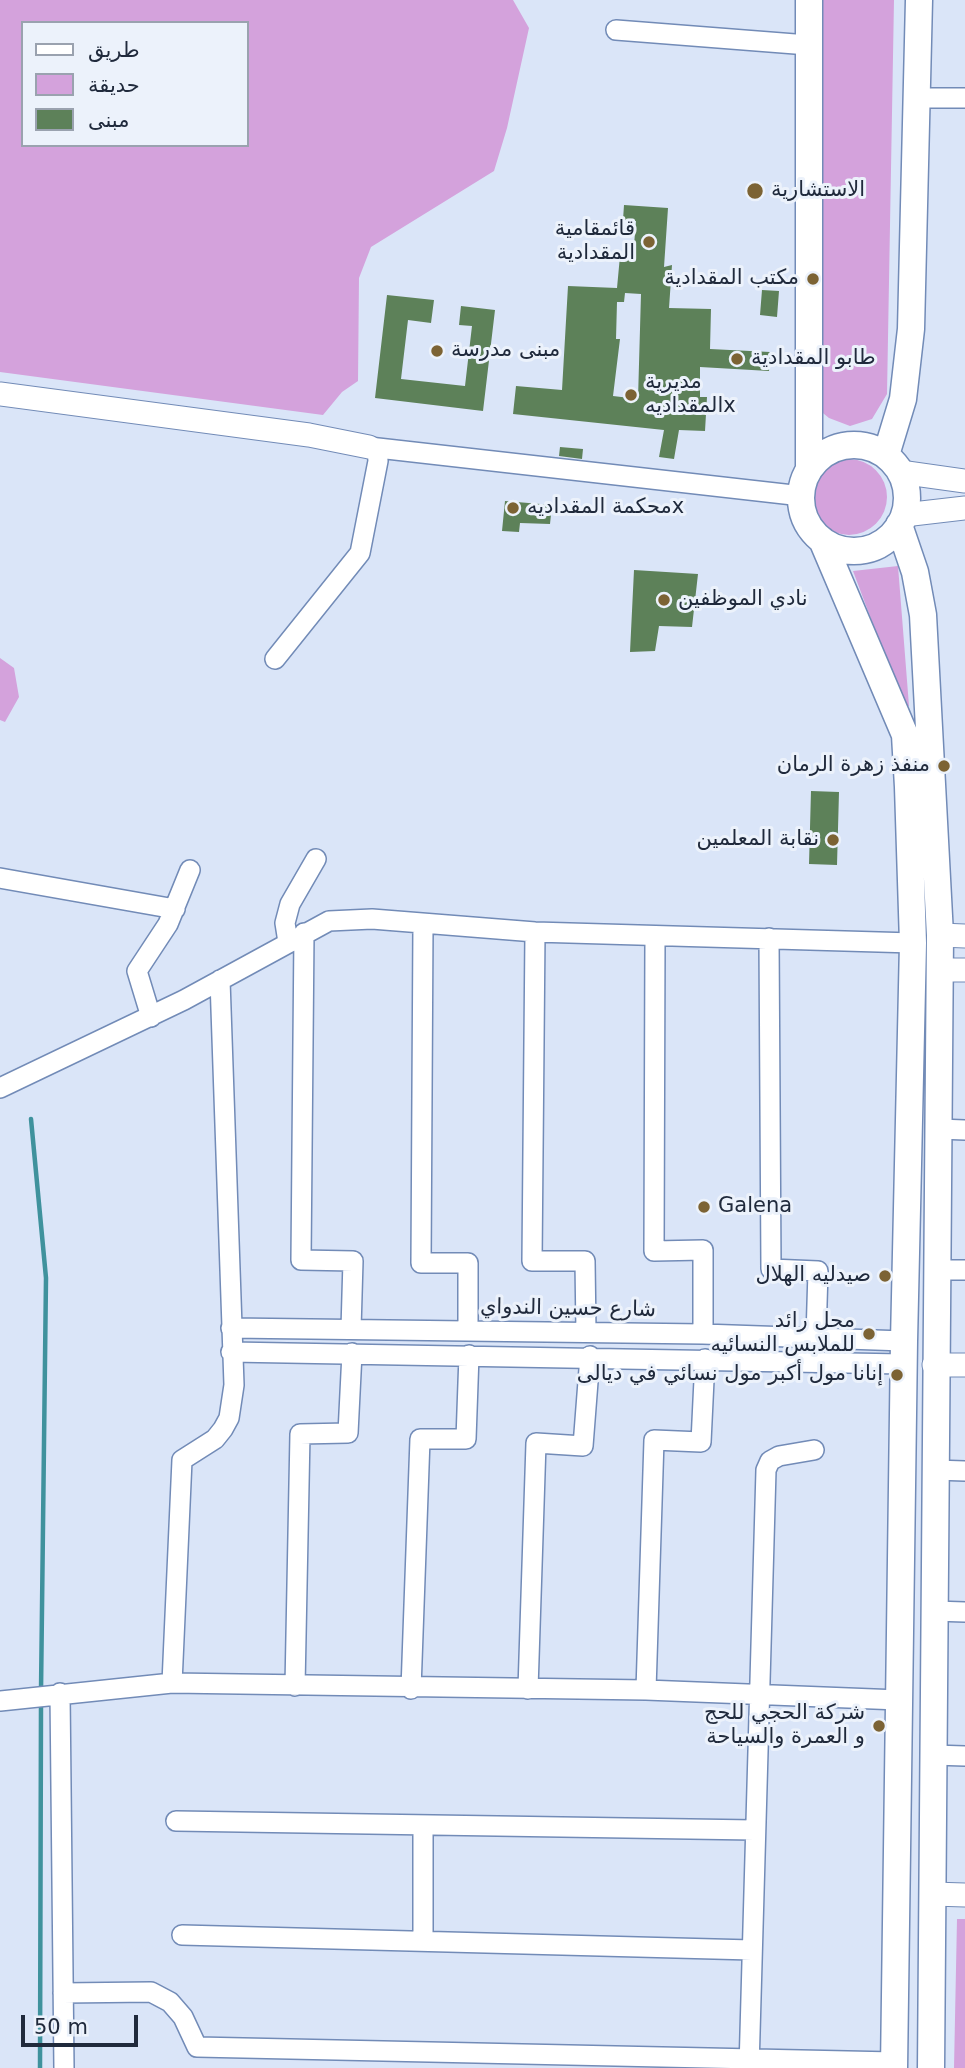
<!DOCTYPE html>
<html>
<head>
<meta charset="utf-8">
<style>
	body { margin:0 }
	#map { position:relative; width:965px; height:2068px; overflow:hidden; background:#dae5f8; font-family:"DejaVu Sans",Vazirmatn,sans-serif }
	canvas { display:block }
	.legend { position:absolute; left:21px; top:21px; width:228px; height:126px; box-sizing:border-box; background:#ecf2fb; border:2px solid #9aa2af; margin:0; padding:9px 12px; list-style:none; font-size:21px; color:#202a3c }
	.legend li { display:flex; align-items:center; gap:14px; height:35px }
	.legend b { width:35px; border:2px solid #9aa2af }
	.scale { position:absolute; left:21px; top:2015px; width:117px; height:32px; box-sizing:border-box; border:4px solid #202a3c; border-top:0; padding-left:9px; font-size:21px; line-height:24px; white-space:nowrap; color:#202a3c; -webkit-text-stroke:5px #ecf2fb; paint-order:stroke }
</style>
</head>
<body>
<div id="map">
<canvas width="965" height="2068"></canvas>
<ul class="legend">
<li><b style="height:9px;background:#fff"></b>طريق</li>
<li><b style="height:19px;background:#d4a2dc"></b>حديقة</li>
<li><b style="height:19px;background:#5d8159"></b>مبنى</li>
</ul>
<div class="scale">50 m</div>
</div>
<script>
const ctx = document.querySelector('canvas').getContext('2d');
ctx.lineJoin = 'round';
function fill(path, color) {
  ctx.fillStyle = color;
  ctx.fill(path, 'evenodd');
}
function poly(rows) {
  const path = new Path2D();
  for (const r of rows) {
    if (r.length === 3) {
      path.moveTo(r[0] + r[2], r[1]);
      path.arc(r[0], r[1], r[2], 0, 2 * Math.PI);
      continue;
    }
    path.moveTo(r[0], r[1]);
    for (let i = 2; i < r.length; i += 2) path.lineTo(r[i], r[i + 1]);
  }
  return path;
}
function stroke(path, color, width, dash) {
  ctx.strokeStyle = color;
  ctx.lineWidth = width;
  ctx.lineCap = dash ? 'butt' : 'round';
  ctx.setLineDash(dash || []);
  ctx.stroke(path);
}
function drawText(font, color, halo, rows, align = 'center') {
  ctx.font = font + ' "DejaVu Sans",Vazirmatn,sans-serif';
  ctx.lineWidth = 6;
  ctx.setLineDash([]);
  ctx.textBaseline = 'middle';
  ctx.strokeStyle = halo;
  ctx.fillStyle = color;
  for (const [text, x, y, turn = 0] of rows) {
    ctx.save();
    ctx.translate(x, y);
    ctx.rotate((+turn || 0) * Math.PI / 180);
    ctx.textAlign = isNaN(turn) ? turn : align;
    if (halo) ctx.strokeText(text, 0, 0);
    ctx.fillText(text, 0, 0);
    ctx.restore();
  }
}
const green = poly([
	[0,0,513,0,529,28,507,128,494,171,371,247,359,278,358,381,342,392,323,415,0,372],
	[23,23,247,23,247,145,23,145],
	[822,0,894,0,887,394,872,419,850,426,829,418,818,409],
	[849,497,38],
	[898,566,909,706,904,707,853,571],
	[0,658,14,668,19,697,5,722,0,720],
	[957,1919,965,1919,965,2068,954,2068]
]);
const stream = poly([
	[31,1119,46,1278,41,1691],
	[40,2068,41,1703]
]);
const building = poly([
	[624,205,668,208,664,267,672,265,669,308,711,309,710,349,770,352,769,371,700,367,700,397,707,397,705,431,679,430,674,459,659,457,664,430,513,414,516,386,562,390,568,286,617,288,620,256,633,257,636,221,623,220],
	[625,293,641,294,638,399,613,396,620,339,616,339,617,302,624,302],
	[762,290,779,291,777,317,760,315],
	[387,295,434,300,431,323,408,320,401,379,465,386,472,326,459,325,461,306,495,310,483,411,375,398],
	[560,447,583,449,582,459,559,456],
	[505,501,552,505,550,524,520,523,519,532,502,531],
	[634,570,698,574,692,627,659,626,655,651,630,652],
	[811,791,839,792,837,865,809,864]
]);
const minor = poly([
	[616,30,808,45],
	[917,98,965,98],
	[369,447,802,496],
	[275,659,360,553,378,461,377,448],
	[0,878,175,909],
	[423,924,421,1263,468,1263,468,1331],
	[535,932,532,1261,585,1261,586,1332],
	[304,933,301,1260,353,1261,351,1329],
	[655,936,654,1251,703,1250,703,1334],
	[769,938,771,1269,818,1271,816,1337],
	[288,942,285,923,290,904,316,859],
	[151,1017,137,971,168,924,190,870],
	[0,1088,184,1000,329,921,372,919,535,932,913,943],
	[939,1129,965,1130],
	[936,1270,965,1270],
	[231,1328,703,1334,904,1341],
	[231,1352,903,1364],
	[935,1470,965,1471],
	[934,1611,965,1612],
	[172,1683,182,1460,215,1439,223,1429,229,1418,234,1385,220,980],
	[295,1686,300,1434,348,1433,352,1353],
	[411,1689,420,1439,466,1439,469,1355],
	[528,1689,536,1443,583,1446,590,1356],
	[646,1690,654,1440,701,1442,705,1359],
	[60,1693,64,2068],
	[0,1701,172,1683,646,1690,899,1700],
	[933,1755,965,1756],
	[176,1821,754,1830],
	[423,1825,423,1941],
	[182,1935,752,1950],
	[63,1993,151,1992,170,2002,183,2017,197,2047,894,2062],
	[749,2068,766,1470,770,1461,779,1456,814,1450]
]);
const tertiary = poly([
	[0,394,309,435,369,447],
	[900,472,965,481],
	[904,515,965,508],
	[940,935,965,936],
	[939,970,965,970],
	[934,1365,965,1365],
	[932,1894,965,1895]
]);
const secondary = poly([
	[809,0,809,470],
	[854,498,53],
	[886,455,903,399,911,329,919,0],
	[899,525,915,572,923,615,940,935,931,2068],
	[822,540,905,735,908,787,913,943,904,1341,894,2068]
]);
const markers = [
	[755,191,9,"#7c6334"],
	[649,242,7,"#7c6334"],
	[813,279,7,"#7c6334"],
	[437,351,7,"#7c6334"],
	[737,359,7,"#7c6334"],
	[631,395,7,"#7c6334"],
	[513,508,7,"#7c6334"],
	[664,600,7,"#7c6334"],
	[944,766,7,"#7c6334"],
	[833,840,7,"#7c6334"],
	[704,1207,7,"#7c6334"],
	[885,1276,7,"#7c6334"],
	[869,1334,7,"#7c6334"],
	[897,1375,7,"#7c6334"],
	[879,1726,7,"#7c6334"]
];
const poiNames = [
	["الاستشارية",771,191,"left"],
	["قائمقامية",635,230],
	["المقدادية",635,254],
	["مكتب المقدادية",799,279],
	["مبنى مدرسة",451,351,"left"],
	["طابو المقدادية",751,359,"left"],
	["مديرية",645,383,"left"],
	["المقداديهx",645,407,"left"],
	["محكمة المقداديهx",527,508,"left"],
	["نادي الموظفين",678,600,"left"],
	["منفذ زهرة الرمان",930,766],
	["نقابة المعلمين",819,840],
	["Galena",718,1207,"left"],
	["صيدليه الهلال",871,1276],
	["محل رائد",855,1322],
	["للملابس النسائيه",855,1346],
	["إنانا مول أكبر مول نسائي في ديالى",883,1375],
	["شركة الحجي للحج",865,1714],
	["و العمرة والسياحة",865,1738]
];
const streetNames = [
	["شارع حسين الندواي",568,1309,1]
];
fill(green, '#d4a2dc');
stroke(stream, '#3f929d', 4.5);
fill(building, '#5d8159');
stroke(minor, '#728bb7', 22);
stroke(tertiary, '#728bb7', 25);
stroke(secondary, '#728bb7', 29);
stroke(minor, '#fff', 19);
stroke(tertiary, '#fff', 23);
stroke(secondary, '#fff', 26);
for (const [x, y, r, color] of markers) {
  const dot = new Path2D();
  dot.arc(x, y, r, 0, 2 * Math.PI);
  ctx.fillStyle = color;
  ctx.fill(dot);
  stroke(dot, '#ecf2fb', 2.5);
}
drawText('21px', '#202a3c', '#ecf2fb', poiNames, 'right');
drawText('21px', '#202a3c', '#ecf2fb', streetNames);
</script>
</body>
</html>
